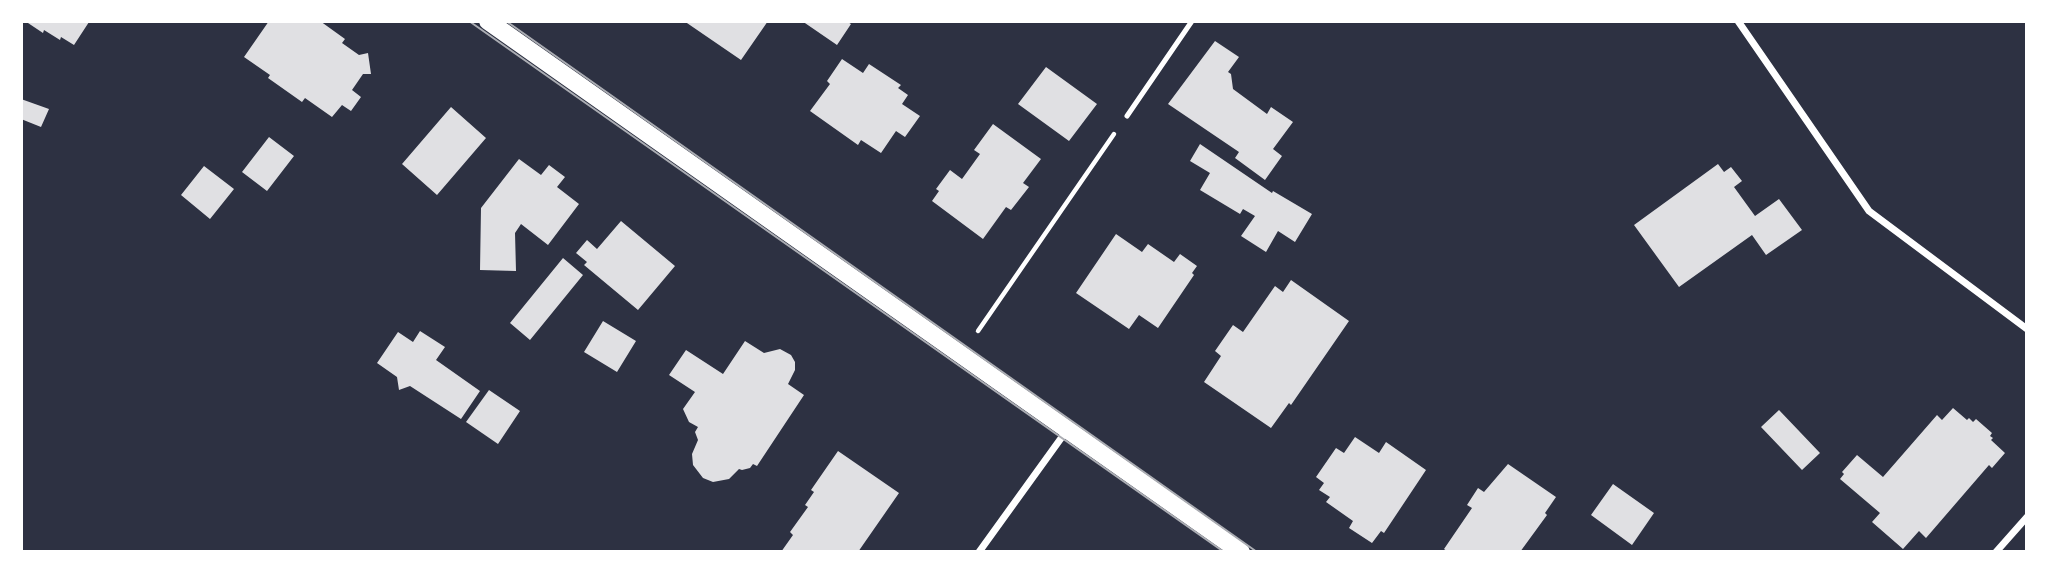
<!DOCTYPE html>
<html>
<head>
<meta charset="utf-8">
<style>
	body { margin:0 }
	#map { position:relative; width:2048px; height:573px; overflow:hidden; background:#2d3142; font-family:Georgia,serif }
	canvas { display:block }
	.frame { position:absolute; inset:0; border:23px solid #fff; pointer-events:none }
</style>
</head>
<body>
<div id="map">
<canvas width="2048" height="573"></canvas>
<div class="frame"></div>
</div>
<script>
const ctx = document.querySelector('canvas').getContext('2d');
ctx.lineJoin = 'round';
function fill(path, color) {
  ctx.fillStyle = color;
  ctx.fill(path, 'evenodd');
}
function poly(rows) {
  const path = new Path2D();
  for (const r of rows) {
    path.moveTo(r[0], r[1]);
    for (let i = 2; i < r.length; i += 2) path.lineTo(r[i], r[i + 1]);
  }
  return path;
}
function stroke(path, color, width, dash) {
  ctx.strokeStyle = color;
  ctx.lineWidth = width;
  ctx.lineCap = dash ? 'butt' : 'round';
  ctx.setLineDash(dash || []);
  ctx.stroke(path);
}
const building = poly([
	[25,21,87,21,89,22,74,45,61,37,60,40,44,30,43,33],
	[269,21,320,21,345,39,342,43,359,55,368,53,371,74,363,74,352,90,361,97,351,111,342,105,332,117,305,98,302,102,268,78,270,75,244,57],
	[684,21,768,21,741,60],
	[802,21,846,21,851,24,837,45],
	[1215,41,1239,57,1228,72,1231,74,1233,89,1267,114,1271,107,1293,122,1273,149,1282,156,1265,180,1235,158,1239,152,1168,104],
	[842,59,863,73,869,64,901,85,898,88,908,95,902,104,920,116,905,137,896,131,881,153,861,140,858,145,810,111,830,84,827,81],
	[1046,67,1097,104,1069,141,1018,104],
	[21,99,49,109,41,127,21,119],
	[451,107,486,138,437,195,402,164],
	[993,124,1041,159,1023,183,1029,187,1011,210,1006,207,983,239,932,201,939,191,936,189,950,170,962,179,980,154,974,150],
	[269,137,294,156,267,191,242,172],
	[1200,144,1272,193,1273,191,1312,214,1295,242,1278,231,1266,252,1241,236,1255,216,1243,209,1240,214,1200,190,1210,173,1190,161],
	[519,159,541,175,549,165,565,177,557,187,579,204,548,245,521,224,515,233,516,271,480,270,481,208],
	[1718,164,1724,172,1731,167,1742,181,1734,187,1755,216,1779,199,1802,230,1766,255,1752,235,1679,287,1634,225],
	[204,166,234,189,210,219,181,195],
	[621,221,675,266,638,310,584,265,587,262,576,253,587,240,597,249],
	[1116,234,1142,252,1148,244,1174,262,1180,254,1197,266,1192,273,1194,275,1158,328,1139,315,1129,329,1076,293],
	[563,258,583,275,530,340,510,323],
	[1291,280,1349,321,1291,405,1289,403,1271,428,1204,382,1221,356,1215,351,1233,325,1243,332,1275,286,1283,292],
	[603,321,636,341,617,372,584,352],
	[420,331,445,347,436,360,480,391,461,419,410,386,399,390,397,377,377,363,398,332,413,342],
	[745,341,764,353,780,349,791,355,795,362,795,370,788,384,804,395,757,466,753,464,750,468,742,470,739,469,729,479,713,482,703,478,693,465,692,454,698,440,695,432,698,427,689,422,683,409,695,392,669,375,686,350,723,374],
	[489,390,520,411,498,444,466,422],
	[1953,408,1967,420,1969,418,1973,422,1976,419,1992,433,1990,436,1993,438,1991,440,2005,453,1992,468,1989,465,1926,538,1919,531,1903,549,1872,522,1880,513,1840,479,1844,474,1842,472,1857,455,1883,477,1937,415,1942,420],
	[1779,410,1820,453,1802,470,1761,427],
	[1355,437,1379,453,1386,442,1426,470,1384,533,1381,531,1372,543,1349,528,1353,521,1326,502,1330,497,1319,490,1324,483,1316,477,1336,448,1344,453],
	[838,451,899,493,858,552,781,552,793,535,790,532,808,507,805,505,814,492,811,490],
	[1508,464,1556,497,1545,513,1547,515,1520,552,1448,552,1444,549,1472,508,1467,505,1478,488,1484,492],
	[1613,484,1654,513,1632,545,1591,515]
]);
const path = poly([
	[978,331,1114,134]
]);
const service = poly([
	[1127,116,1192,21]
]);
const minor = poly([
	[1738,21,1869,211,2027,329],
	[979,552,1067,430],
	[1996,552,2027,517]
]);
const primary = poly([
	[488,21,1241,552]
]);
const tram = poly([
	[469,21,1224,552],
	[506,21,1257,552]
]);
fill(building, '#e0e0e3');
stroke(path, '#fff', 4.5);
stroke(service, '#fff', 5);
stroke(minor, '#fff', 7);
stroke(primary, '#fff', 18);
stroke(tram, '#abadb3', 2);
</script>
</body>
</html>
